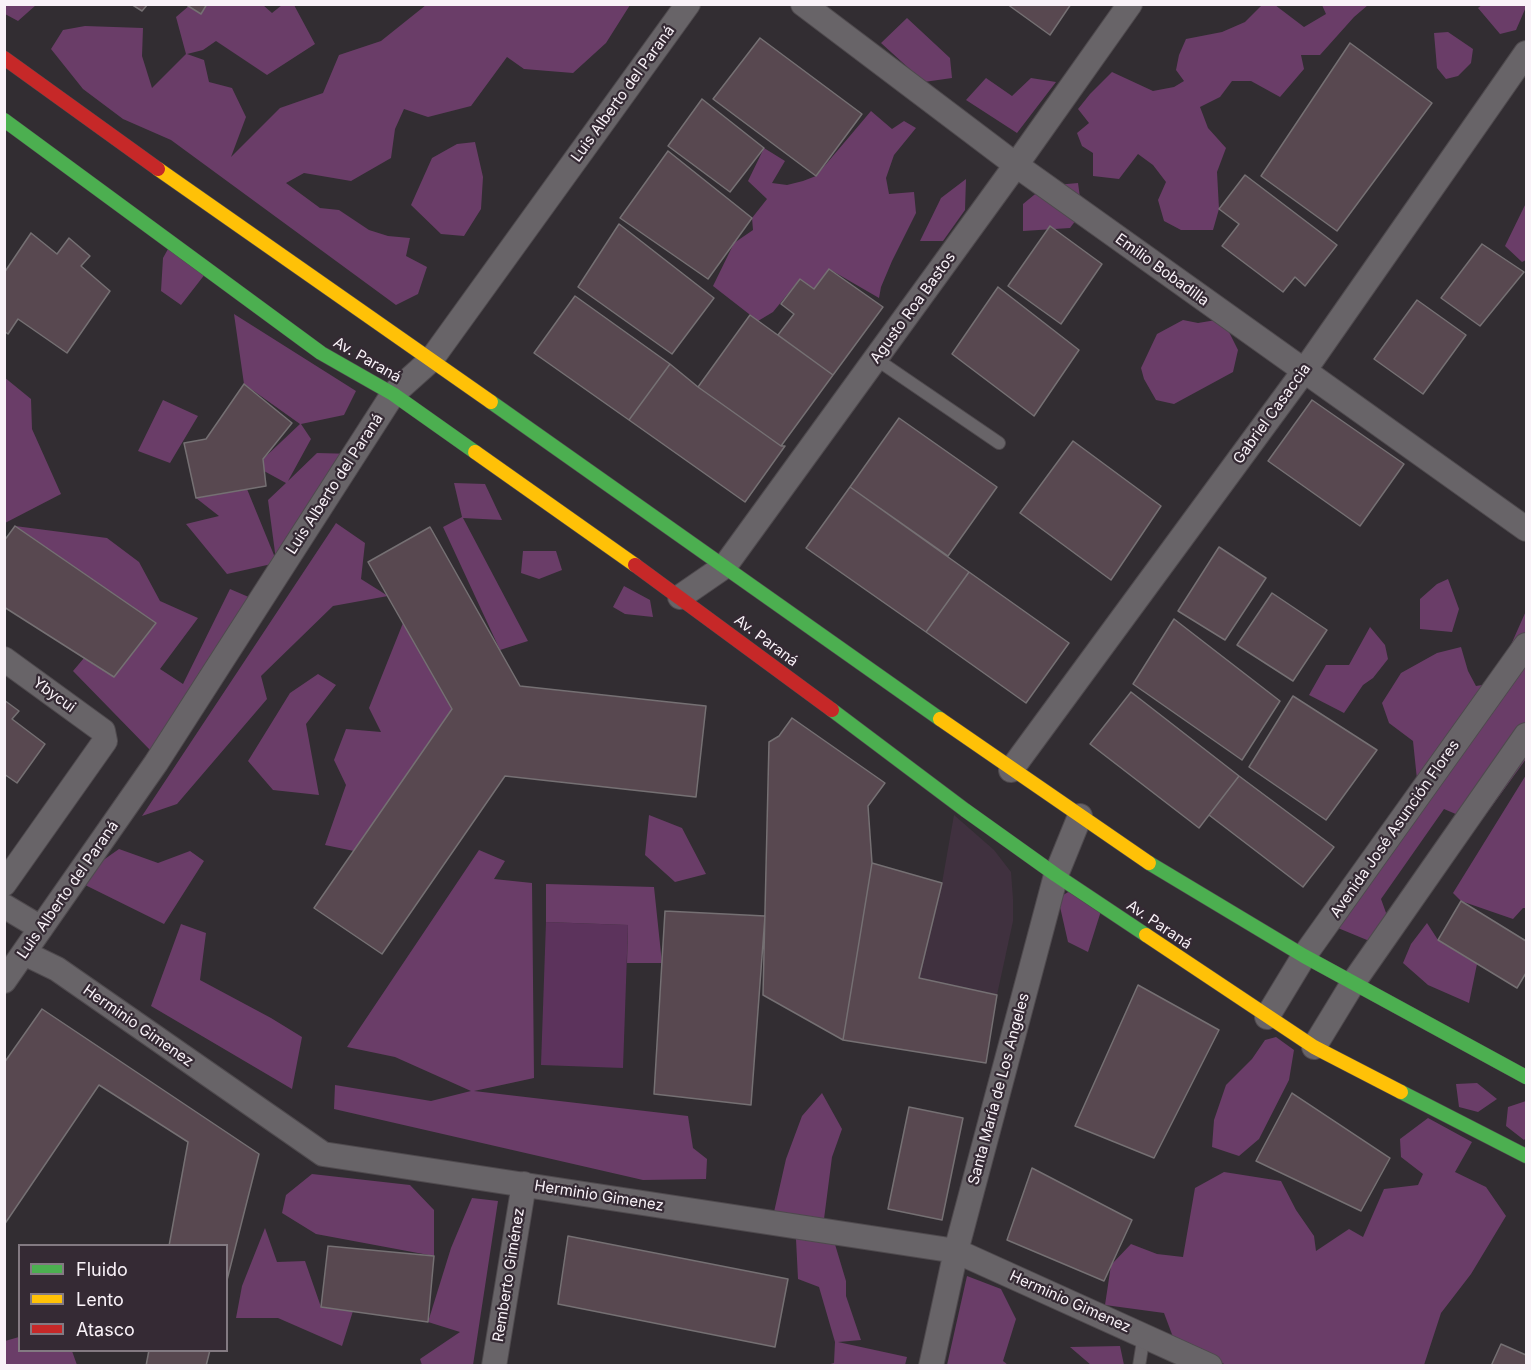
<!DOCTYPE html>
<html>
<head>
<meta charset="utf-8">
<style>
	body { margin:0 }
	#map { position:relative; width:1531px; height:1370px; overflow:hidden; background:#322d32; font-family:Inter,sans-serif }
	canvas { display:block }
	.frame { position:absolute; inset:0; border:6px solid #f9f2f8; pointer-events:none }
	.legend { position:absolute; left:18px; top:1244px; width:210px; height:108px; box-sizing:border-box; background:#352a34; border:2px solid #837a82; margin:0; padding:8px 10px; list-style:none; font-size:18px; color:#f9f2f8 }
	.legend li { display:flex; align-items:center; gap:12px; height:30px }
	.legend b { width:30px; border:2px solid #837a82 }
</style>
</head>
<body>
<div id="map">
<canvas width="1531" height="1370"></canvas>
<div class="frame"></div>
<ul class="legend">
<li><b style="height:8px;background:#4caf50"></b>Fluido</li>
<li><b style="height:8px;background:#ffc107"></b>Lento</li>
<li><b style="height:8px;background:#c62828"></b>Atasco</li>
</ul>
</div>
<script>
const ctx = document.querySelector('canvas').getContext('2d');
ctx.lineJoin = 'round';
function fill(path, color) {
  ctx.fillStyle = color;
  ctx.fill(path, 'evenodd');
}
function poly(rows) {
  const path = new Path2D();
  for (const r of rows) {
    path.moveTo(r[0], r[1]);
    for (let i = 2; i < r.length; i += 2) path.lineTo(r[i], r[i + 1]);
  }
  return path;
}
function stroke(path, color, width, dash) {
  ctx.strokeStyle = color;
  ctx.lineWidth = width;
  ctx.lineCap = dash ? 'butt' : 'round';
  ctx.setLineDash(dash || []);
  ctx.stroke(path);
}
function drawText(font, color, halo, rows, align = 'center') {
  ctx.font = font + ' Inter,sans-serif';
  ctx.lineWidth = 4.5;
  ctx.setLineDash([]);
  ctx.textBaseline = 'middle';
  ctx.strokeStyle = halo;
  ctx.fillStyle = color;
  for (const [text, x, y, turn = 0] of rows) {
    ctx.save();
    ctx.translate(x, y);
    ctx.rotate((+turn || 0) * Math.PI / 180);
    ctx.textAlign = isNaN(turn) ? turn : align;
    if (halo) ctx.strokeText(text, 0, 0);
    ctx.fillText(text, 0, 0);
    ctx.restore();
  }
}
const built = poly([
	[954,815,994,850,1011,872,1013,899,1013,921,997,995,919,978,942,883]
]);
const green = poly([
	[546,922,628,925,623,1068,541,1065]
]);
const forest = poly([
	[1483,4,1526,5,1526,7,1516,30,1500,34,1478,8],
	[4,5,5,4,36,5,18,21,5,14],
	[190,5,263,5,272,13,282,5,294,5,315,44,267,75,216,41,203,50,187,54,204,60,209,82,232,88,246,117,231,157,280,108,323,93,339,55,381,41,426,5,630,5,606,43,573,73,524,69,507,57,471,106,428,117,404,109,395,129,391,158,351,181,304,173,286,183,320,208,339,210,369,230,388,236,410,238,406,256,427,267,418,294,396,305,171,140,123,119,83,89,51,49,63,30,85,26,143,28,142,56,152,88,186,54,176,17],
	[1262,5,1275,5,1304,27,1326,14,1322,5,1368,5,1354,17,1320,55,1301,55,1304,69,1280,97,1251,81,1232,81,1220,97,1200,107,1208,128,1226,148,1217,172,1219,209,1213,230,1181,230,1164,221,1158,200,1166,182,1153,165,1138,154,1119,179,1093,176,1093,153,1082,146,1077,133,1089,123,1078,109,1090,94,1112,72,1153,91,1174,87,1184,81,1176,70,1179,55,1186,39,1222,32,1245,22],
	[907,18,950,58,952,78,924,82,881,43],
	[1448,32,1473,49,1471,63,1458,76,1446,79,1437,68,1434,33],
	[986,78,1012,96,1031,78,1056,82,1017,133,966,100],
	[871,111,892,129,904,121,916,128,894,155,886,178,889,194,914,192,916,213,892,261,881,287,879,298,829,269,820,293,800,279,773,312,758,321,713,286,734,243,753,230,752,218,767,199,748,181,764,148,785,161,772,183,787,185,803,181,816,176],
	[475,142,483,177,481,209,464,236,441,234,411,205,432,158,457,144],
	[966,179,965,210,943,241,920,241,941,198],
	[1078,183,1082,212,1070,228,1023,231,1023,204,1045,186],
	[1526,203,1526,260,1522,262,1505,246],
	[173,240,209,269,181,305,161,291,163,258],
	[234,314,356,391,344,415,301,424,311,439,288,481,317,453,355,454,276,563,227,574,186,524,219,516,196,498,247,489,276,560,268,500,286,483,264,471,263,459,300,424,244,384],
	[1183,320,1198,323,1216,320,1229,332,1238,350,1233,372,1174,404,1156,400,1144,379,1141,368,1157,334],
	[4,377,31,399,32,429,61,494,5,523],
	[163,400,198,416,170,463,138,451],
	[454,483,485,484,502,520,463,518,528,641,500,650,443,527,462,517],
	[336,523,365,543,361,579,388,596,333,606,261,676,267,699,177,804,142,816],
	[15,526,107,538,139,562,160,601,198,618,160,669,183,684,230,589,251,598,151,751,73,671,84,658,114,677,156,623],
	[523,551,556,551,562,570,539,579,521,573],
	[1448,579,1459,609,1452,632,1420,629,1420,599,1437,584],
	[624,586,650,600,653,617,625,614,613,607],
	[1526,611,1526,759,1479,824,1444,809,1381,899,1389,921,1379,945,1338,928,1418,789,1413,741,1389,723,1382,703,1401,673,1437,653,1461,647,1468,671,1476,686,1494,683],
	[403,623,452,709,354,851,325,845,346,785,334,760,346,729,381,732,369,708],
	[1370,627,1385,645,1388,659,1373,678,1363,685,1344,713,1309,695,1326,665,1349,665],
	[318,674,336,685,306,724,319,795,273,790,248,761,290,693],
	[1526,775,1526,908,1523,908,1513,919,1461,901,1453,893],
	[649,815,682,828,706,874,675,882,645,855],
	[119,849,158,863,190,851,204,861,164,924,75,880],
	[479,850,505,861,494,879,532,883,534,1078,474,1091,688,1116,693,1148,707,1159,706,1179,643,1180,334,1109,335,1085,431,1101,471,1091,395,1057,347,1047],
	[546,884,654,887,662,963,627,963,628,925,546,922],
	[1070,891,1101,911,1088,952,1068,942,1058,898],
	[1427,923,1438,940,1477,964,1469,1003,1428,985,1403,963,1411,944],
	[181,924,206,933,200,980,271,1018,302,1037,292,1089,151,1006],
	[1276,1037,1294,1050,1289,1080,1259,1139,1239,1156,1212,1147,1214,1120,1226,1085,1252,1059,1265,1040],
	[1477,1083,1497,1099,1478,1112,1459,1107,1456,1084],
	[822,1093,842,1129,832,1157,824,1219,774,1212,786,1159,802,1116],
	[1526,1101,1526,1138,1524,1140,1506,1126,1508,1107],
	[1428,1118,1472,1142,1455,1172,1486,1187,1506,1216,1471,1274,1441,1313,1424,1365,1226,1365,1173,1337,1164,1313,1105,1305,1111,1265,1131,1244,1157,1254,1183,1257,1195,1188,1224,1172,1281,1181,1296,1210,1314,1236,1316,1251,1349,1229,1363,1237,1384,1189,1418,1185,1423,1174,1401,1157,1400,1139],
	[312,1174,410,1185,434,1210,434,1256,316,1234,282,1213,286,1195],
	[472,1198,498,1201,473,1365,422,1365,420,1359,460,1332,428,1322,451,1248],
	[265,1228,277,1262,305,1261,321,1307,353,1311,342,1346,278,1318,236,1318,242,1286],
	[796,1239,834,1241,846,1281,846,1296,861,1340,838,1342,907,1357,905,1365,827,1365,834,1363,835,1342,819,1287,798,1279],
	[967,1276,1001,1289,1016,1319,1003,1361,1008,1365,947,1365],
	[19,1337,20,1350,72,1351,77,1365,5,1365,5,1341],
	[1120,1346,1124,1365,1091,1365,1070,1347]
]);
const building = poly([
	[131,4,148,4,142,11,131,4],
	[185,4,207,4,201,14,185,4],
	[1007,4,1071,4,1050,35,1007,4],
	[760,38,862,114,816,176,713,99,760,38],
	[1350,43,1432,103,1337,231,1261,176,1350,43],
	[702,99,764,148,730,192,668,146,702,99],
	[668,151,752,218,708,279,620,218,668,151],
	[1245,175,1337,245,1305,286,1295,277,1283,292,1222,246,1239,224,1219,209,1245,175],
	[619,224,714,298,672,354,578,287,619,224],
	[1050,226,1102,264,1061,324,1008,286,1050,226],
	[31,233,57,254,69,238,90,256,81,266,110,291,67,353,18,319,8,334,4,331,4,273,31,233],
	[1482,244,1524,272,1480,326,1441,298,1482,244],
	[829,269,883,307,833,375,778,335,794,314,781,304,800,279,814,289,829,269],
	[998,287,1079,350,1034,416,952,354,998,287],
	[575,296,670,364,629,420,534,353,575,296],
	[1417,300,1466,335,1423,394,1374,359,1417,300],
	[750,315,833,375,781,446,698,387,750,315],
	[670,364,698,387,781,446,785,446,745,502,629,420,670,364],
	[244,384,292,423,263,459,266,486,196,498,184,443,206,439,244,384],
	[1312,400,1404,464,1360,526,1268,461,1312,400],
	[899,418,997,487,948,556,850,487,899,418],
	[1073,441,1161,506,1111,580,1020,513,1073,441],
	[850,487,969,572,926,632,806,548,850,487],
	[15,526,156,623,114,677,4,607,4,541,15,526],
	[430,527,520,686,706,706,696,797,505,776,382,954,314,908,452,709,368,562,430,527],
	[1219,547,1266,578,1225,640,1178,611,1219,547],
	[969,572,1069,643,1026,703,926,632,969,572],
	[1272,593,1327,630,1293,681,1237,645,1272,593],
	[1174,619,1280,701,1242,760,1133,684,1174,619],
	[1131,692,1239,776,1199,828,1090,744,1131,692],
	[1293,696,1377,750,1326,820,1249,767,1293,696],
	[4,700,19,711,12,719,45,744,17,783,4,774,4,700],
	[792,718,885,783,868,806,872,863,843,1040,763,995,769,742,779,736,792,718],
	[1239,776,1334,847,1303,887,1209,815,1239,776],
	[872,863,942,883,919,978,997,995,986,1063,843,1040,872,863],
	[1461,901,1526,941,1526,973,1517,988,1438,940,1461,901],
	[665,911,765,916,751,1105,654,1094,665,911],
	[1138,985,1219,1030,1154,1158,1075,1126,1138,985],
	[42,1009,259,1154,226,1284,226,1246,169,1246,188,1142,99,1085,4,1225,4,1063,42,1009],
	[1292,1093,1390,1158,1361,1211,1256,1161,1292,1093],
	[909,1107,963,1118,942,1220,888,1209,909,1107],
	[1032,1168,1132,1220,1104,1281,1007,1240,1032,1168],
	[568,1236,788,1279,775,1347,558,1304,568,1236],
	[328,1246,434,1256,428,1322,321,1307,328,1246],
	[1501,1344,1526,1355,1526,1366,1491,1366,1501,1344],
	[149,1350,210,1350,206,1366,146,1366,149,1350]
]);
const lane = poly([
	[876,359,999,443],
	[1139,1366,1144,1335]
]);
const street = poly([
	[803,4,1016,165,1526,529],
	[680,597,725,566,1016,165,1130,4],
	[4,659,103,731,105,741,4,884],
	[1011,770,1304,371,1526,53],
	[4,906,41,928],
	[24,953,57,969,323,1154,956,1251,1210,1366],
	[4,981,156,763,393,394,431,360,688,4],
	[1267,1017,1304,956,1526,645],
	[1314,1047,1353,983,1526,735],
	[494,1366,524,1184],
	[931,1366,956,1251,1056,875,1080,816]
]);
const fast = poly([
	[4,120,321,353,393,394,475,452],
	[491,402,940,719],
	[832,710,965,810,1056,875,1146,935],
	[1149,863,1304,956,1526,1077],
	[1401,1092,1526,1156]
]);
const slow = poly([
	[158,169,491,402],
	[475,452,635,565],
	[940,719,1149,863],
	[1146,935,1314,1047,1401,1092]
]);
const jam = poly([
	[4,58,158,169],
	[635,565,832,710]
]);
const streetNames = [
	["Luis Alberto del Paraná",623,94,-54],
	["Emilio Bobadilla",1162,270,36],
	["Agusto Roa Bastos",913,308,-54],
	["Av. Paraná",367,360,30],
	["Gabriel Casaccia",1272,414,-54],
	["Luis Alberto del Paraná",335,484,-57],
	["Av. Paraná",766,641,37],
	["Ybycui",54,695,36],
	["Avenida José Asunción Flores",1395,829,-55],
	["Luis Alberto del Paraná",68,890,-55],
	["Av. Paraná",1159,925,34],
	["Herminio Gimenez",138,1026,35],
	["Santa María de Los Angeles",999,1089,-75],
	["Herminio Gimenez",599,1196,9],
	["Remberto Giménez",509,1275,-81],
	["Herminio Gimenez",1070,1302,24]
];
fill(built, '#40313f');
fill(green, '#5c335c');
fill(forest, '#6a3d68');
fill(building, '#584850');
stroke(building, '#757073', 1.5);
stroke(lane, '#4f4a4e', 14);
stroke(street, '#4f4a4e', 26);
stroke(fast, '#4f4a4e', 15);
stroke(slow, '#4f4a4e', 15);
stroke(jam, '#4f4a4e', 15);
stroke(lane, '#686468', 12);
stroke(street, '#686468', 24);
stroke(fast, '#4caf50', 14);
stroke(slow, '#ffc107', 14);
stroke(jam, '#c62828', 14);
drawText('15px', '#f9f2f8', '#352a34', streetNames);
</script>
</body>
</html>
